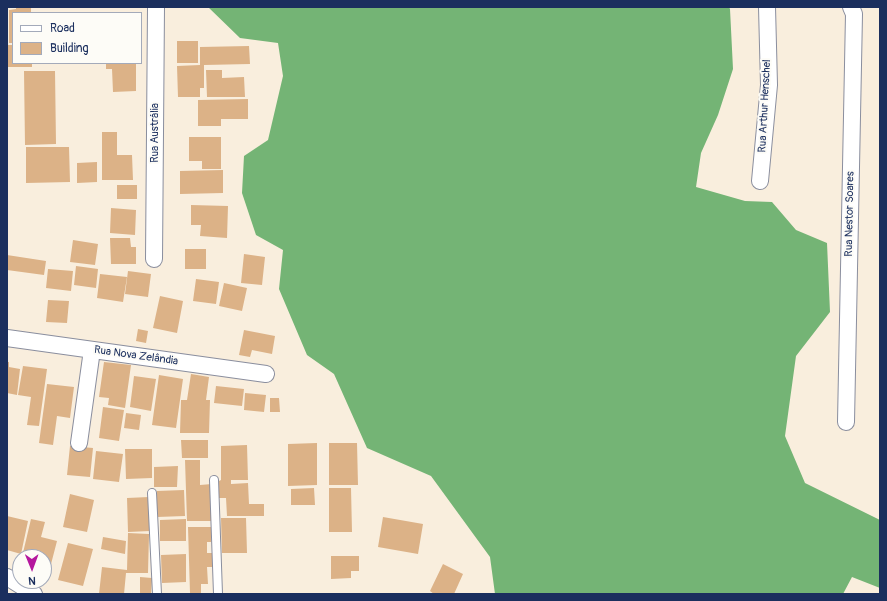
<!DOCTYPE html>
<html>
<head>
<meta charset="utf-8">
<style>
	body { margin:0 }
	#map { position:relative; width:887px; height:601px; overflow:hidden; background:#f9eedd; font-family:Pangolin,sans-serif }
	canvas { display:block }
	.frame { position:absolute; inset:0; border:8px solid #1b2f5e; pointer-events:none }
	.legend { position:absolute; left:12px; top:12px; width:130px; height:52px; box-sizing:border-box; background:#fdfcf7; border:1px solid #a3aaba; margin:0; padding:5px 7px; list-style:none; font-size:12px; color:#1b2f5e }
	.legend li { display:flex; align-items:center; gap:8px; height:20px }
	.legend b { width:20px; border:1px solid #a3aaba }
	.north { position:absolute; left:12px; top:549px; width:40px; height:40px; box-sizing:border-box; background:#fdfcf7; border:1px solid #a3aaba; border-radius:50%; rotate:179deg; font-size:11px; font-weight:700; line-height:16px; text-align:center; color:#1b2f5e }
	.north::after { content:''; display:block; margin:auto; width:14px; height:18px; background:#b5179e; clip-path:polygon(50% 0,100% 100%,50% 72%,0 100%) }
</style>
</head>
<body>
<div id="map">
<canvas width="887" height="601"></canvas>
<div class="frame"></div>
<ul class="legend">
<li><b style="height:5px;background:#fff"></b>Road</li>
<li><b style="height:11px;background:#dcb287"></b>Building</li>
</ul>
<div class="north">N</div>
</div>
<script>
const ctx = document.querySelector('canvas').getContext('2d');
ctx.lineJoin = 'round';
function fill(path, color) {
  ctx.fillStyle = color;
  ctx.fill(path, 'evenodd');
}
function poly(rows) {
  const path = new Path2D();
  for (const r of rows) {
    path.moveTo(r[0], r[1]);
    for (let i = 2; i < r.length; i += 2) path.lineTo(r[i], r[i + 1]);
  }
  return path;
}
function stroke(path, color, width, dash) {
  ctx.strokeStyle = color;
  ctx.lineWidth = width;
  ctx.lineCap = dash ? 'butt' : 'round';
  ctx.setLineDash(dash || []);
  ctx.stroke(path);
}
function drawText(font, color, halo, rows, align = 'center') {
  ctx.font = font + ' Pangolin,sans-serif';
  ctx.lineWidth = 4;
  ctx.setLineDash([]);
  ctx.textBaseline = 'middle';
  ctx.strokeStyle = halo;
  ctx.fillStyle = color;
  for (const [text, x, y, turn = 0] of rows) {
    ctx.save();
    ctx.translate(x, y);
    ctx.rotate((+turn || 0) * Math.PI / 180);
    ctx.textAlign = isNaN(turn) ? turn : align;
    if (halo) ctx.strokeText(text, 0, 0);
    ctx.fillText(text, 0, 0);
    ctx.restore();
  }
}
const forest = poly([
	[208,7,729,7,730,9,733,69,718,115,701,153,696,187,745,201,772,202,796,230,827,243,830,312,796,356,785,436,805,483,880,520,880,588,852,577,843,594,495,594,490,557,431,476,367,448,334,374,307,355,279,289,283,250,256,235,242,193,244,156,268,140,283,76,278,43,240,38]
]);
const building = poly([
	[16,7,31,7,31,13,13,13,13,43,9,43,9,10,16,9],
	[177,41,198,41,198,63,177,63],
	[8,45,13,45,13,63,32,63,32,67,8,67],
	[249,46,250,64,204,65,204,88,200,88,200,97,178,97,177,66,200,65,200,47],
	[106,63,136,63,136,91,113,92,112,69,106,69],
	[206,70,222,70,222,78,244,77,245,97,207,97],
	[24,71,55,71,56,144,25,145],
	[248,99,248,119,221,119,221,126,198,126,198,100],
	[102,132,117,132,117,155,132,155,133,180,102,180],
	[189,137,221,137,221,169,202,169,202,161,189,161],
	[26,147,69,147,70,182,26,183],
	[97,162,97,182,77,183,77,163],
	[223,170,223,193,180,194,180,171],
	[117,185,137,185,137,199,117,199],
	[191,205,228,206,227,238,200,236,201,225,191,225],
	[111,208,136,210,135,235,110,233],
	[110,238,130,238,131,247,136,247,136,264,111,264],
	[73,240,98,244,95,265,70,262],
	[185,249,206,249,206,269,185,269],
	[244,254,265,257,262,285,241,283],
	[7,255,46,261,44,275,7,270],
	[76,266,98,269,96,288,74,285],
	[48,269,73,271,71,291,46,288],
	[128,271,151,274,148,297,125,294],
	[100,274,127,277,123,302,97,298],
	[196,279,219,282,216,304,193,301],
	[224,283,247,288,242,311,219,306],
	[160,296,183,301,177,333,153,328],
	[48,300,69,301,67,323,46,322],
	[138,329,148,331,146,343,136,341],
	[244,330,275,336,272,354,252,350,250,357,239,355],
	[7,362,9,362,9,367,20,369,17,395,7,393],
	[104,362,131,365,125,408,108,405,109,398,99,397],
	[23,366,47,369,39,426,27,425,31,397,18,395],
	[191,374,209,377,206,400,210,400,209,433,180,433,181,400,187,400],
	[159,375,183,379,176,428,152,425],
	[134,376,156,379,151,411,130,407],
	[47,384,74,387,70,418,57,416,53,445,39,443],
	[216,386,244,389,242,406,214,403],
	[245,393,266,395,264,412,244,410],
	[270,398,279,398,280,412,270,412],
	[103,407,124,410,119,441,99,438],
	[126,413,141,415,139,430,124,428],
	[181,440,208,440,208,458,182,458],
	[317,443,317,485,288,486,288,444],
	[329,443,357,443,358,485,329,485],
	[247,445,248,480,231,480,231,484,248,483,249,504,264,504,264,516,227,516,226,498,219,498,219,481,221,480,221,446],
	[70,446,93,448,90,477,67,475],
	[125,449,152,449,152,478,126,479],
	[96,451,123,454,119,482,93,479],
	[185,460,200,460,200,485,212,484,212,521,187,521],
	[178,466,177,487,154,487,154,467],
	[314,488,315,505,291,505,291,489],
	[329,488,351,488,352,532,329,532],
	[184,490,185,516,157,517,157,491],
	[70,494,94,500,87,532,63,527],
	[149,497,150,531,128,532,127,498],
	[7,516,28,521,21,554,7,550],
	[383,517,423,524,418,554,378,547],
	[221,518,246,518,247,553,222,553],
	[31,519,45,522,41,537,57,541,50,568,44,567,44,557,22,557],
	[186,519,186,541,160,541,160,520],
	[188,527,211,527,211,542,207,542,207,553,212,553,213,567,207,567,208,584,201,584,201,593,190,593],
	[128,533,149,534,148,573,126,573,124,594,99,594,102,567,127,570],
	[103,537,126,541,125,554,101,549],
	[68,543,93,549,83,586,58,580],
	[186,554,186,582,162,583,161,555],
	[331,556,359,556,359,571,351,571,351,578,331,579],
	[443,564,463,574,454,594,434,594,430,591],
	[140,577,152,578,151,594,140,594]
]);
const lane = poly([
	[214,480,218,594],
	[152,493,157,594]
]);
const street = poly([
	[760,181,769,85,767,7],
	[154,259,156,7],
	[7,338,266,374],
	[846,422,854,14,851,7],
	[79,443,92,350],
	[7,577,34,594]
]);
const streetNames = [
	["Rua Arthur Henschel",765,106,-87],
	["Rua Austrália",155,133,-90],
	["Rua Nestor Soares",850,214,-89],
	["Rua Nova Zelândia",136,356,8]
];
fill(forest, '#74b475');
fill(building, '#dcb287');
stroke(lane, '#8a8e9e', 10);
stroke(street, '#8a8e9e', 18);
stroke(lane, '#fff', 8);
stroke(street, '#fff', 16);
drawText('11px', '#1b2f5e', '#fdfcf7', streetNames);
</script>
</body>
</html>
